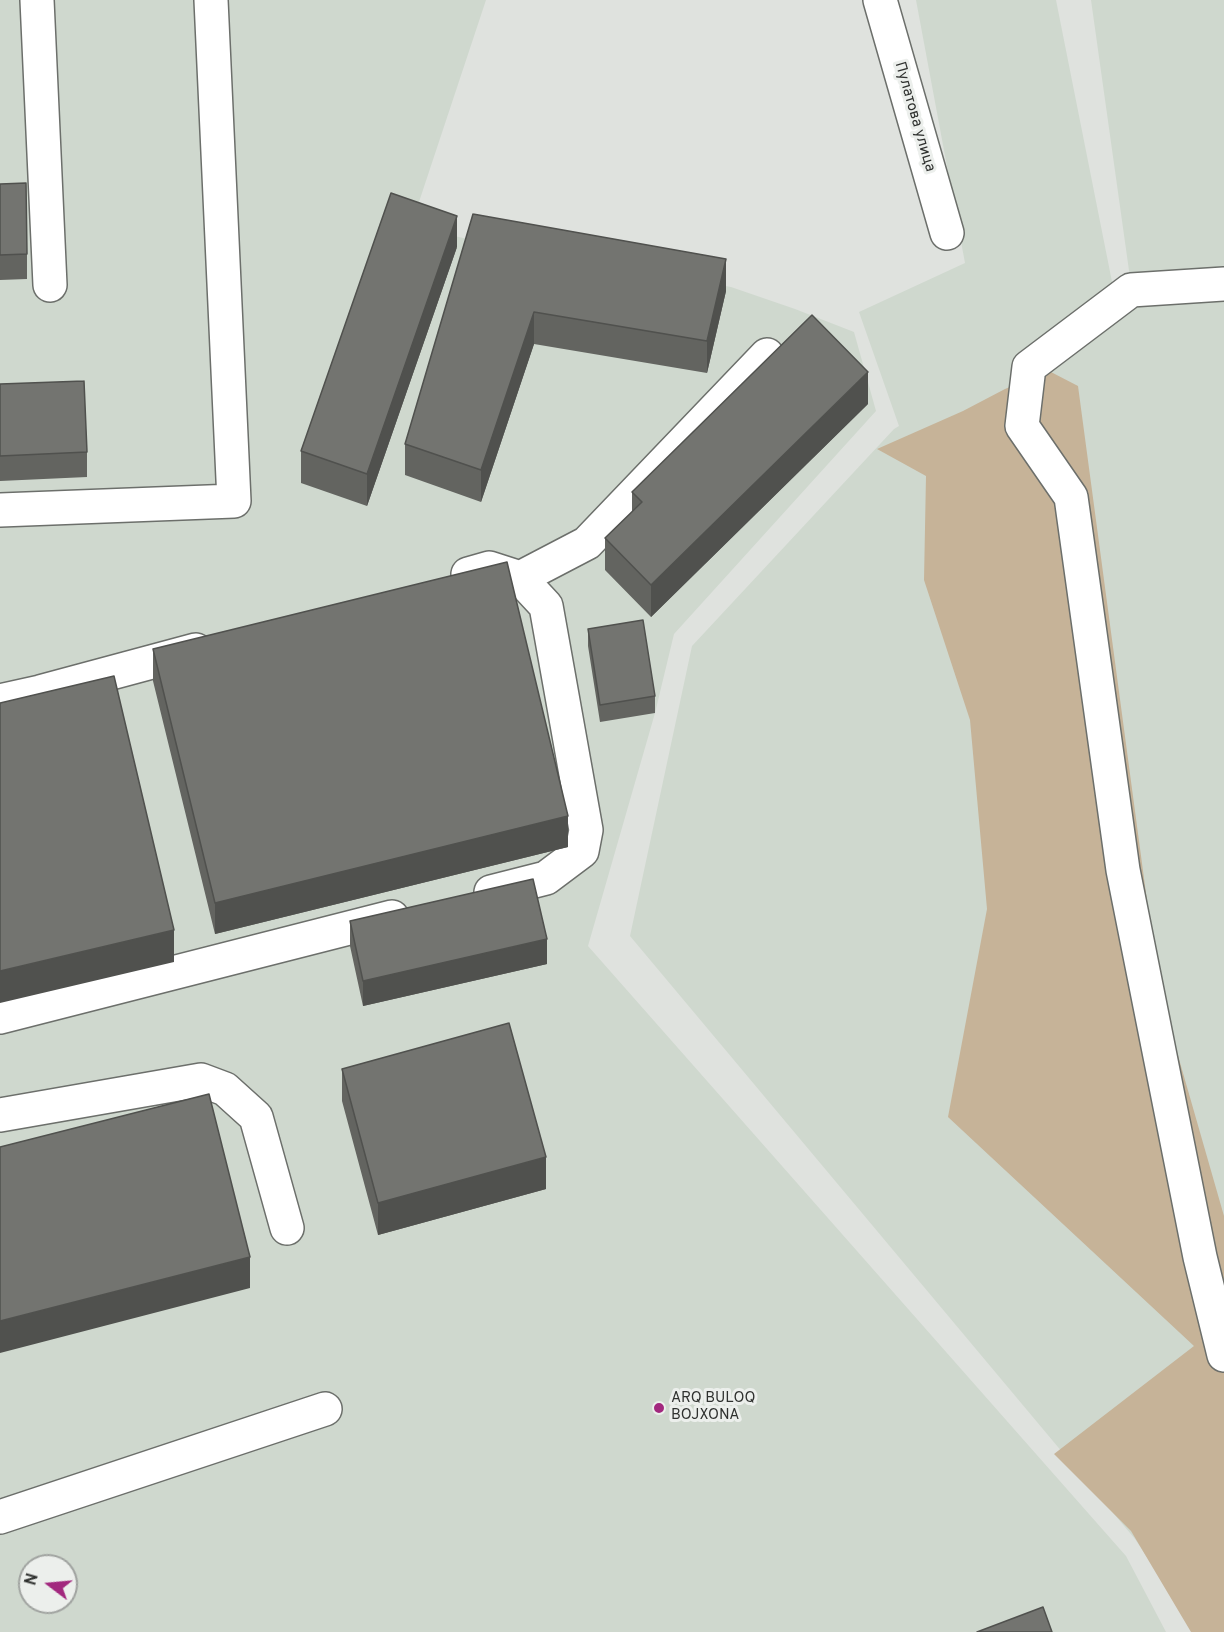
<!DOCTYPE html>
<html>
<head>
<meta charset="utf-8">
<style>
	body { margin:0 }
	#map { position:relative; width:1224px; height:1632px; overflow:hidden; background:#dfe2de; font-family:Overpass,sans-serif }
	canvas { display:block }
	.north { position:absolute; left:18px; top:1554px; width:60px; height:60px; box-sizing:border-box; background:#ecefec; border:2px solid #a0a3a0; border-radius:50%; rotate:286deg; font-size:16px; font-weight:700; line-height:24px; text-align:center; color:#2f312f }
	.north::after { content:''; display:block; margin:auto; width:21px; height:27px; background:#a2287e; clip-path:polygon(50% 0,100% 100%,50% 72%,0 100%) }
</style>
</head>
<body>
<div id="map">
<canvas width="1224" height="1632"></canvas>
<div class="north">N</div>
</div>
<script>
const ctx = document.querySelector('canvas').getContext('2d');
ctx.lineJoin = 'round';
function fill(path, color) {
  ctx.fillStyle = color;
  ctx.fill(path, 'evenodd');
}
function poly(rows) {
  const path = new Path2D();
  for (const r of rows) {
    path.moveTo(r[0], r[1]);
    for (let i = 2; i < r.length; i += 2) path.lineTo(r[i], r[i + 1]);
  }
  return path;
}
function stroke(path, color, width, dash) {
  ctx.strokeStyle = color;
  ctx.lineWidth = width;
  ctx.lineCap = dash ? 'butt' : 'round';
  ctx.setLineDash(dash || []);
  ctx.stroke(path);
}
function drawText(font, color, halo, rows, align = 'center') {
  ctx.font = font + ' Overpass,sans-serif';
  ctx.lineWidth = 6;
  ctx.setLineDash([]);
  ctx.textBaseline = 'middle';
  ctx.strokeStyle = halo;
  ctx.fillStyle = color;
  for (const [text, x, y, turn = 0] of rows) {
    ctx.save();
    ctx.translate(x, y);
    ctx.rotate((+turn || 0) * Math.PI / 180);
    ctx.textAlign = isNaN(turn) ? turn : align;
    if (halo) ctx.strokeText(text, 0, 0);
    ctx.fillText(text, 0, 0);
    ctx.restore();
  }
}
const built = poly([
	[0,0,486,0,411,226,485,243,731,287,795,309,854,332,876,411,674,634,655,713,588,946,1126,1556,1166,1632,0,1632],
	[30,1566,66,1566,66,1602,30,1602],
	[916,0,1056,0,1117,307,1133,299,1091,0,1224,0,1224,1632,1197,1632,1135,1539,630,936,692,646,894,429,899,426,859,312,965,263]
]);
const green = poly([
	[1049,371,1078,386,1150,923,1150,958,1224,1216,1224,1632,1191,1632,1131,1531,1054,1454,1194,1346,948,1117,987,909,970,720,924,580,926,476,877,449,963,411,1005,389]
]);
const minor = poly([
	[37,0,50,285],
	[880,0,947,233],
	[1224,284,1131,290,1029,367,1022,426,1071,497,1123,870,1200,1257,1224,1355],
	[0,510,234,501,211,0],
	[468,574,489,568,520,578,546,606,586,830,582,851,546,878,491,892],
	[520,578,587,543,767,355],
	[0,701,40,692,196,650],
	[0,1017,392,917],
	[0,1115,201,1080,225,1089,256,1117,287,1228],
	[0,1517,325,1409]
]);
const wall = poly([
	[0,184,27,254,27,279,0,280],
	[473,214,726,291,707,373,534,344,481,502,405,475,405,444],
	[457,247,367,506,301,483,301,451],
	[0,384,87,452,87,477,0,481],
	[868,404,651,617,605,570,605,538,632,512,632,492],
	[588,629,655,696,655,713,600,722,588,646],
	[153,649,568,847,215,934,153,681],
	[350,921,547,964,363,1006,350,946],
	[342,1069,546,1189,378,1235,342,1101]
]);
const shadedWall = poly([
	[457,216,457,247,367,506,367,474],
	[726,259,726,291,707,373,707,341],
	[534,312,534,344,481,502,481,470],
	[868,372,868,404,651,617,651,585],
	[568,816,568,847,215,934,215,903],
	[174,930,174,962,0,1003,0,971],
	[547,939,547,964,363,1006,363,981],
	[546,1157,546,1189,378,1235,378,1203],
	[250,1257,250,1288,0,1353,0,1321]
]);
const building = poly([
	[26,183,27,254,0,255,0,184,26,183],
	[391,193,457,216,367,474,301,451,391,193],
	[473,214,726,259,707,341,534,312,481,470,405,444,473,214],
	[812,315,868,372,651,585,605,538,642,502,632,492,812,315],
	[84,381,87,452,0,456,0,384,84,381],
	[507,562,568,816,215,903,153,649,507,562],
	[643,620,655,696,600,705,588,629,643,620],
	[114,676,174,930,0,971,0,703,114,676],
	[533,879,547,939,363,981,350,921,533,879],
	[509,1023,546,1157,378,1203,342,1069,509,1023],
	[209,1094,250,1257,0,1321,0,1147,209,1094],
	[1043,1607,1052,1632,977,1632,1043,1607]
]);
const markers = [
	[659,1408,6,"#a2287e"]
];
const streetNames = [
	["Пулатова улица",914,117,74]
];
const poiNames = [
	["ARQ BULOQ",671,1399],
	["BOJXONA",671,1416]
];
fill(built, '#cfd8ce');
fill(green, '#c6b398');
stroke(minor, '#6c6f6b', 36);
stroke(minor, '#fff', 33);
fill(wall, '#636460');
fill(shadedWall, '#50514e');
fill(building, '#737470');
stroke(building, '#50514e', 1.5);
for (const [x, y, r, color] of markers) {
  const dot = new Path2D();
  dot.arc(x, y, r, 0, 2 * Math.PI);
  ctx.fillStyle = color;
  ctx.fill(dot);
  stroke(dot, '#ecefec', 2);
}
drawText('15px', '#2f312f', '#ecefec', streetNames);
drawText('15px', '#2f312f', '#ecefec', poiNames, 'left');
</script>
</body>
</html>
